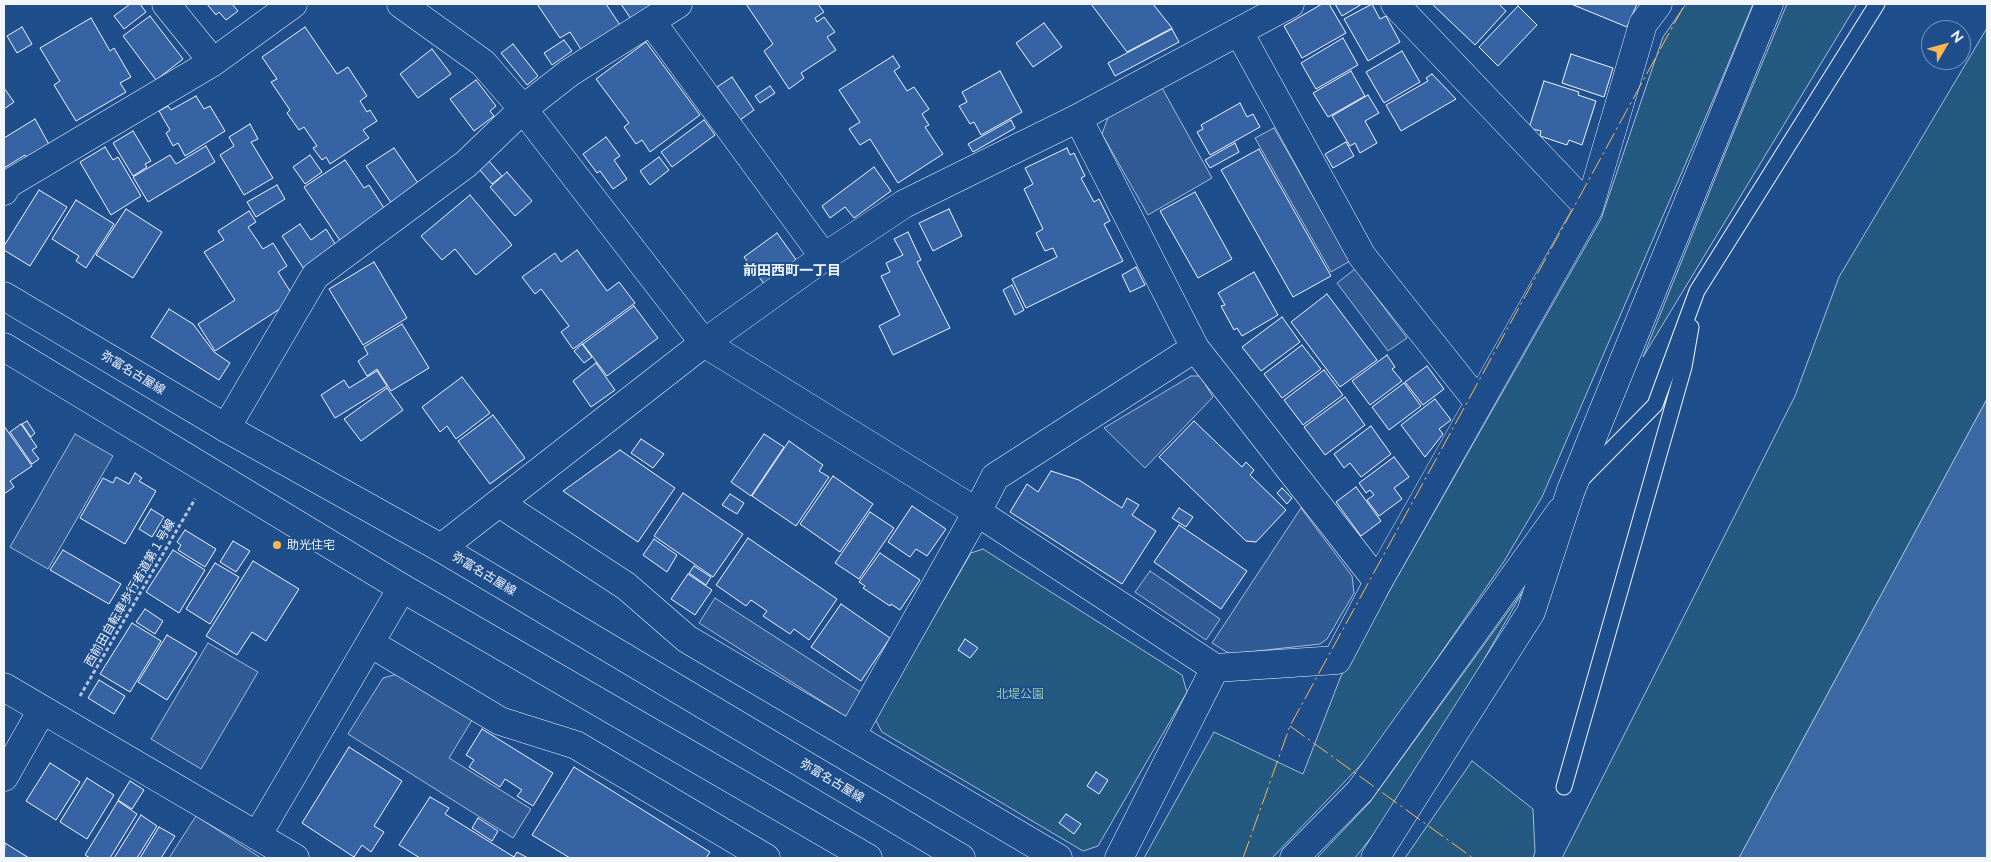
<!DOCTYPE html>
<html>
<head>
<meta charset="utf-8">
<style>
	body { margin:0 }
	#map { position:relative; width:1991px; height:862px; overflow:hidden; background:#1f4e8c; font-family:Raleway,sans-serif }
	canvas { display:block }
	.frame { position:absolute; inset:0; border:5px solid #f2f6ff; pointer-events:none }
	.north { position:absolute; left:1921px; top:20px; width:50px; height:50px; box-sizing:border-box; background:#1f4e8c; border:1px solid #7391ba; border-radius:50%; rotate:53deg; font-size:14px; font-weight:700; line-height:20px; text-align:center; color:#f2f6ff }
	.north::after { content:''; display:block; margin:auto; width:18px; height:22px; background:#ffb74d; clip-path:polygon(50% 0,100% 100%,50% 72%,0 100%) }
</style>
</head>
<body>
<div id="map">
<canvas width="1991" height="862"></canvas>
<div class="frame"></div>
<div class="north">N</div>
</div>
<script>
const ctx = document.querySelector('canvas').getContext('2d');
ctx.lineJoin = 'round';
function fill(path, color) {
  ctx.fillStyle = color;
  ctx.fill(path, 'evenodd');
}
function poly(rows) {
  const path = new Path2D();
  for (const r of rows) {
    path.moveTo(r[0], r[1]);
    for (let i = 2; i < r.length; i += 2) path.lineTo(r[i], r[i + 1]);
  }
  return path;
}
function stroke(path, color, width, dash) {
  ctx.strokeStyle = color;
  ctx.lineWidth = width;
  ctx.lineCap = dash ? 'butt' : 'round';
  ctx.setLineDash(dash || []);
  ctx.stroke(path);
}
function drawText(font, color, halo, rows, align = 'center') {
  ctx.font = font + ' Raleway,"Noto Sans JP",sans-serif';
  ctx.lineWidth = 4;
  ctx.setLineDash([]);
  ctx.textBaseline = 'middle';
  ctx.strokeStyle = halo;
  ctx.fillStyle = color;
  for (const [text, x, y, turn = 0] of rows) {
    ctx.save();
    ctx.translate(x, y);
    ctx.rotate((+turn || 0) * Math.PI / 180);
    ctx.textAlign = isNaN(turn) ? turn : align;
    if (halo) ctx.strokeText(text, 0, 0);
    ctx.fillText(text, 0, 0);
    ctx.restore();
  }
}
const green = poly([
	[1686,4,1753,4,1716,93,1542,497,1503,563,1372,753,1272,858,1144,858,1214,732,1303,774,1341,676,1601,219,1663,37,1686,4],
	[1787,4,1857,4,1643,357,1743,109,1787,4],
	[1987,28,1987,399,1739,858,1562,858,1795,396,1839,277,1987,28],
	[983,549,1182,675,1187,692,1098,846,1083,851,882,732,875,719,971,553,983,549],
	[1523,591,1413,784,1355,858,1317,858,1370,802,1523,591],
	[1472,761,1533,809,1535,852,1533,858,1405,858,1472,761]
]);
const parking = poly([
	[1161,86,1212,178,1148,215,1102,134,1109,115,1161,86],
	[1274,128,1350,261,1331,272,1255,138,1274,128],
	[1355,269,1407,338,1388,351,1337,283,1355,269],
	[1191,376,1200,376,1213,397,1145,468,1104,428,1191,376],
	[75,434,113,456,48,569,10,547,75,434],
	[1301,508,1352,576,1354,593,1327,639,1320,644,1230,654,1212,643,1301,508],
	[1150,571,1220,619,1206,640,1135,592,1150,571],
	[715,598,865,695,853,713,845,716,699,623,715,598],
	[208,643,258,672,201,769,151,739,208,643],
	[398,674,472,720,449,758,531,809,513,838,348,734,383,678,398,674],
	[196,816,261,858,169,858,196,816]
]);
const water = poly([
	[1987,399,1987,858,1739,858,1987,399]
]);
const building = poly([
	[130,4,140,4,146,12,124,29,114,16,130,4],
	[207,4,232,4,238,11,226,20,219,12,216,15,207,4],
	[537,4,606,4,620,25,582,51,570,32,560,38,537,4],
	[621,4,654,4,631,19,621,4],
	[746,4,818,4,824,12,815,18,817,22,824,17,835,32,827,37,836,50,801,73,804,78,789,89,764,51,773,44,746,4],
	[1091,4,1153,4,1172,28,1127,52,1091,4],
	[1322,4,1329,4,1346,33,1302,58,1284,26,1322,4],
	[1335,4,1362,4,1342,16,1335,4],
	[1372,4,1380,19,1386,16,1400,42,1368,61,1344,19,1372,4],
	[1432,4,1499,4,1506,11,1475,45,1432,4],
	[1571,4,1637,4,1627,27,1571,4],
	[1518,6,1537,25,1498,66,1479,47,1518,6],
	[150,16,183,59,156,80,123,36,150,16],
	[91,18,110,51,114,48,131,77,120,83,126,92,76,121,54,85,60,81,40,48,91,18],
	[1044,23,1062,47,1033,67,1016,43,1044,23],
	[22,27,32,44,17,53,7,36,22,27],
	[305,27,337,74,348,67,367,96,360,101,367,112,370,110,377,121,363,130,369,138,330,164,326,157,322,160,313,148,317,146,304,127,299,130,287,113,290,110,271,82,277,79,262,57,305,27],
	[1172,29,1179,42,1115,76,1108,63,1172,29],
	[1343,38,1358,65,1316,89,1301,63,1343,38],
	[564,40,572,51,552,65,544,53,564,40],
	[646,42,700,115,650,152,642,140,636,144,624,127,629,123,596,79,646,42],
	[513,44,538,76,527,85,501,53,513,44],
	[432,49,451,74,418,98,400,74,432,49],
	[1402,51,1420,82,1384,103,1366,72,1402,51],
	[1571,54,1613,68,1604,97,1562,83,1571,54],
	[893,56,900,67,894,71,907,91,914,87,929,109,922,114,929,125,925,127,943,154,898,183,870,139,860,145,849,129,860,122,839,90,893,56],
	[1000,71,1022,112,981,135,974,122,970,124,959,106,967,102,962,92,1000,71],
	[1351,71,1365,96,1328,117,1313,93,1351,71],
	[1432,74,1456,99,1401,131,1386,105,1428,81,1426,78,1432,74],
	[732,77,754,110,740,120,717,87,732,77],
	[476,80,496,106,490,111,494,116,474,131,450,99,476,80],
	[1544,81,1579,92,1578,95,1596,101,1582,145,1569,140,1567,145,1540,136,1541,131,1529,128,1544,81],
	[770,86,775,93,760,103,755,96,770,86],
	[4,88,14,102,4,109,4,88],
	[1368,95,1379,113,1365,121,1377,143,1360,153,1355,143,1350,146,1332,116,1368,95],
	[196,96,204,109,210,106,225,131,185,156,178,143,173,146,166,133,170,130,159,111,168,106,171,110,196,96],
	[1240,103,1247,117,1253,114,1260,127,1210,155,1197,132,1203,129,1201,125,1240,103],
	[35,119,51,148,28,161,25,155,4,168,4,138,35,119],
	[704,120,715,135,672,167,661,152,704,120],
	[1011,120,1015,128,973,152,968,144,1011,120],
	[250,124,258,139,251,142,273,178,244,195,220,155,234,146,229,137,250,124],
	[133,131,151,161,145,164,147,167,133,176,113,143,133,131],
	[606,137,620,156,614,160,627,179,613,189,600,171,597,173,583,154,606,137],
	[1346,142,1354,156,1333,168,1325,154,1346,142],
	[1235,143,1239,152,1210,168,1205,160,1235,143],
	[206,146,215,162,148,202,133,177,170,155,176,164,206,146],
	[105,147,113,160,118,157,141,196,111,215,80,162,105,147],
	[394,148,420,186,392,204,366,166,394,148],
	[1067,148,1070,155,1074,153,1085,176,1081,178,1094,202,1099,199,1110,221,1104,224,1123,261,1026,308,1012,279,1057,257,1053,248,1045,251,1036,233,1043,229,1024,189,1033,184,1025,168,1067,148],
	[1259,149,1331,276,1293,297,1221,170,1259,149],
	[310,155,322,172,305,184,293,167,310,155],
	[659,157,669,170,650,185,640,171,659,157],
	[345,160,364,188,369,185,386,211,341,242,304,187,345,160],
	[489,161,502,176,492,184,479,169,489,161],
	[874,167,891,191,854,218,845,207,830,218,822,206,874,167],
	[507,172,532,201,515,216,490,187,507,172],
	[277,185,285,199,256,217,247,202,277,185],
	[39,190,67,207,30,266,4,250,4,246,39,190],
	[1195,192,1232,259,1198,278,1160,211,1195,192],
	[470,195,512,245,476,275,455,249,442,260,421,236,470,195],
	[76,200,114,224,86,268,76,261,79,256,52,239,76,200],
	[126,209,162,232,133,278,96,255,126,209],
	[949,209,962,236,933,251,919,223,949,209],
	[249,211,256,222,248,227,263,249,273,243,287,266,278,272,295,299,215,351,198,324,235,300,204,252,224,240,218,231,249,211],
	[300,224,311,240,326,229,337,247,304,269,282,236,300,224],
	[908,232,921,260,917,262,950,328,893,355,879,326,900,315,881,276,890,272,886,263,903,255,894,239,908,232],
	[777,233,797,261,765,285,744,257,777,233],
	[577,250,607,291,619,282,635,303,573,349,561,332,569,326,541,289,535,294,522,277,555,253,561,262,577,250],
	[374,262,407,318,363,345,329,289,374,262],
	[1136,267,1145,285,1130,292,1122,275,1136,267],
	[1254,272,1278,315,1242,336,1237,328,1234,330,1221,306,1225,305,1218,293,1254,272],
	[1012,285,1024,310,1015,315,1003,290,1012,285],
	[1327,294,1377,360,1340,387,1291,322,1327,294],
	[634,306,658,338,607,376,583,344,634,306],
	[169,309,193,324,214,352,230,363,219,380,151,337,169,309],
	[1282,317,1300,342,1261,371,1242,347,1282,317],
	[402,324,429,368,391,391,377,369,367,376,358,361,368,354,364,347,402,324],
	[582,344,592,357,584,363,574,351,582,344],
	[1302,345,1321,369,1282,398,1264,374,1302,345],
	[1387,355,1395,367,1392,369,1402,381,1370,405,1352,381,1387,355],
	[596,363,615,390,591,407,573,381,596,363],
	[1427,366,1444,389,1423,405,1405,382,1427,366],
	[1324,370,1343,395,1303,425,1284,400,1324,370],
	[377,371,387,386,335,418,321,395,344,380,349,388,377,371],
	[462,377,490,413,456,439,447,426,440,432,422,407,462,377],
	[1404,383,1421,406,1389,430,1372,407,1404,383],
	[387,388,403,410,361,441,344,419,387,388],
	[1345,397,1365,425,1325,455,1304,427,1345,397],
	[1435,399,1451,420,1439,429,1443,434,1425,457,1401,425,1435,399],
	[493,415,525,458,490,484,458,441,493,415],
	[27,421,35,433,31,437,22,424,27,421],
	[1194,421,1242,467,1246,462,1254,470,1250,475,1286,510,1256,542,1246,541,1159,457,1194,421],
	[21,424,37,447,32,450,39,459,32,464,10,432,21,424],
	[4,426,32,466,10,481,14,487,4,494,4,426],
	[1371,426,1391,454,1361,477,1350,463,1344,468,1334,454,1371,426],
	[764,434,784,447,751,496,731,482,764,434],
	[641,439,664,454,653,468,631,453,641,439],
	[789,441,823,465,819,471,829,477,796,526,752,496,789,441],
	[620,450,675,488,638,542,563,491,620,450],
	[1394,457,1409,477,1394,488,1402,499,1379,516,1367,500,1374,495,1370,490,1366,493,1359,483,1394,457],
	[1051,471,1079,480,1122,508,1127,498,1139,505,1132,515,1156,531,1122,584,1010,512,1027,484,1038,492,1051,471],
	[135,473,142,478,139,481,156,491,125,544,80,518,103,478,113,483,116,477,129,484,135,473],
	[833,476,873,504,840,552,800,524,833,476],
	[1356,487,1381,521,1361,536,1336,502,1356,487],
	[1282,488,1292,498,1287,504,1277,493,1282,488],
	[683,493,743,534,713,577,654,536,683,493],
	[730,494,744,503,737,514,722,505,730,494],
	[912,506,946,529,927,556,916,549,910,557,888,542,912,506],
	[1179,508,1193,517,1186,527,1172,518,1179,508],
	[151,509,164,517,152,537,139,529,151,509],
	[870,512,894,528,859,579,835,563,870,512],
	[1179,525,1247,571,1221,609,1154,562,1179,525],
	[185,530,216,549,205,567,178,550,181,545,177,542,185,530],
	[748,538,837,599,809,640,794,629,790,634,763,616,767,611,751,600,746,606,716,585,748,538],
	[654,539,677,555,667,572,643,555,654,539],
	[233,541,250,551,236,572,220,562,233,541],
	[63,550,121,584,109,604,50,570,63,550],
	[173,550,205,570,179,613,146,592,173,550],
	[880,553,920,580,900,610,891,604,890,606,863,588,865,586,859,582,880,553],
	[253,561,299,589,266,641,252,632,237,655,206,636,253,561],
	[215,563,239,577,210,624,186,609,215,563],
	[694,566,711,577,706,585,689,573,694,566],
	[688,574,712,590,695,615,671,599,688,574],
	[841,604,890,638,861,681,811,647,841,604],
	[145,609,163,621,155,634,136,622,145,609],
	[132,623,161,641,130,692,100,674,132,623],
	[167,635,197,653,167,700,138,682,167,635],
	[965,639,978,648,970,658,958,650,965,639],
	[99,680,125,696,114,714,88,698,99,680],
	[482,729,553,773,533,806,517,796,522,790,505,779,500,787,469,767,474,760,466,755,482,729],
	[349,747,402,781,374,826,384,832,371,852,362,845,354,857,302,823,349,747],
	[50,763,80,782,56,820,26,801,50,763],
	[574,767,710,852,706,858,570,858,532,835,574,767],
	[1096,772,1108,780,1099,794,1087,786,1096,772],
	[87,778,114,795,87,839,60,822,87,778],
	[130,781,144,790,132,809,118,800,130,781],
	[430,797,449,808,445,814,514,857,517,852,528,858,420,858,399,845,430,797],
	[118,801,137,814,110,858,90,858,85,855,118,801],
	[1066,814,1081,824,1074,834,1059,823,1066,814],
	[141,815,157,826,137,858,114,858,141,815],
	[478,818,498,831,492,841,472,828,478,818],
	[159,827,175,836,161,858,140,858,159,827],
	[5,843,29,858,4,858,5,843]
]);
const path = poly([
	[80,696,195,499]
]);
const service = poly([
	[1583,478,1655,405,1697,291,1877,4],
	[1564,787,1684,367,1691,327]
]);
const minor = poly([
	[166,4,213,62],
	[401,4,483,63,523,109,704,343,977,512,1215,668,1337,660,1378,582,1589,208,1643,24,1658,4],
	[1395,4,1589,208],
	[651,21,824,257],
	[1239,32,1362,256,1479,403],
	[1078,118,1195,348,1378,582],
	[4,191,8,184,213,62,293,4],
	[226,428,315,276,466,164,523,109,569,73,678,4],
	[499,503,626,586,687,639,1058,858],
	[441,548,704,343,824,257,904,204,1078,118,1290,4],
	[370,643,500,721,576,745,766,858],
	[4,687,295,858],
	[851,736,977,512,995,477,1195,348],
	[4,777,42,710],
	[257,836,402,588],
	[1119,858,1215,668],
	[1294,858,1360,791,1561,511]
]);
const tertiary = poly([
	[1375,858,1531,612,1571,490,1769,4]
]);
const primary = poly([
	[4,296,226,428,441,548,961,858],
	[4,347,402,588,868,858]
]);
const power = poly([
	[1290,726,1473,858],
	[1243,858,1290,726,1685,4]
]);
const markers = [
	[277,545,5,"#ffb74d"]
];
const streetNames = [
	["弥富名古屋線",133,373,31],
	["弥富名古屋線",484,574,31],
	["西前田自転車歩行者道第１号線",130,593,-60],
	["弥富名古屋線",832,781,31]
];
const poiNames = [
	["助光住宅",287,545]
];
const parkNames = [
	["北堤公園",1020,694]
];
const neighbourhoodNames = [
	["前田西町一丁目",792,271]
];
fill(green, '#245a82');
stroke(green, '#a8bbd7', 1);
fill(parking, '#305b95');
stroke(parking, '#a8bbd7', 1);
fill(water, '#3b69a3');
stroke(water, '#a8bbd7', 1);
fill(building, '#3563a3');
stroke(building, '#f2f6ff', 1);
stroke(service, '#f2f6ff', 17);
stroke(minor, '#f2f6ff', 29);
stroke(tertiary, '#f2f6ff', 29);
stroke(primary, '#f2f6ff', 29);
stroke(path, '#b3c4dc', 3, [4, 2.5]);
stroke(service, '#1f4e8c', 15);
stroke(minor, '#1f4e8c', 28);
stroke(tertiary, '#1f4e8c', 28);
stroke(primary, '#1f4e8c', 28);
stroke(power, '#ffb74d', 1, [18, 4, 2.5, 4]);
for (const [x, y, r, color] of markers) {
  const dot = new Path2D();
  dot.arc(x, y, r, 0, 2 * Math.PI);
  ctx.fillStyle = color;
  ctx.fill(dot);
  stroke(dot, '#1f4e8c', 2);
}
drawText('12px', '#f2f6ff', '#1f4e8c', streetNames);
drawText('12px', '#f2f6ff', '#1f4e8c', poiNames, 'left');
drawText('12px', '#97c8a6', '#1f4e8c', parkNames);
drawText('bold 14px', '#f2f6ff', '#1f4e8c', neighbourhoodNames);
</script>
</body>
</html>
